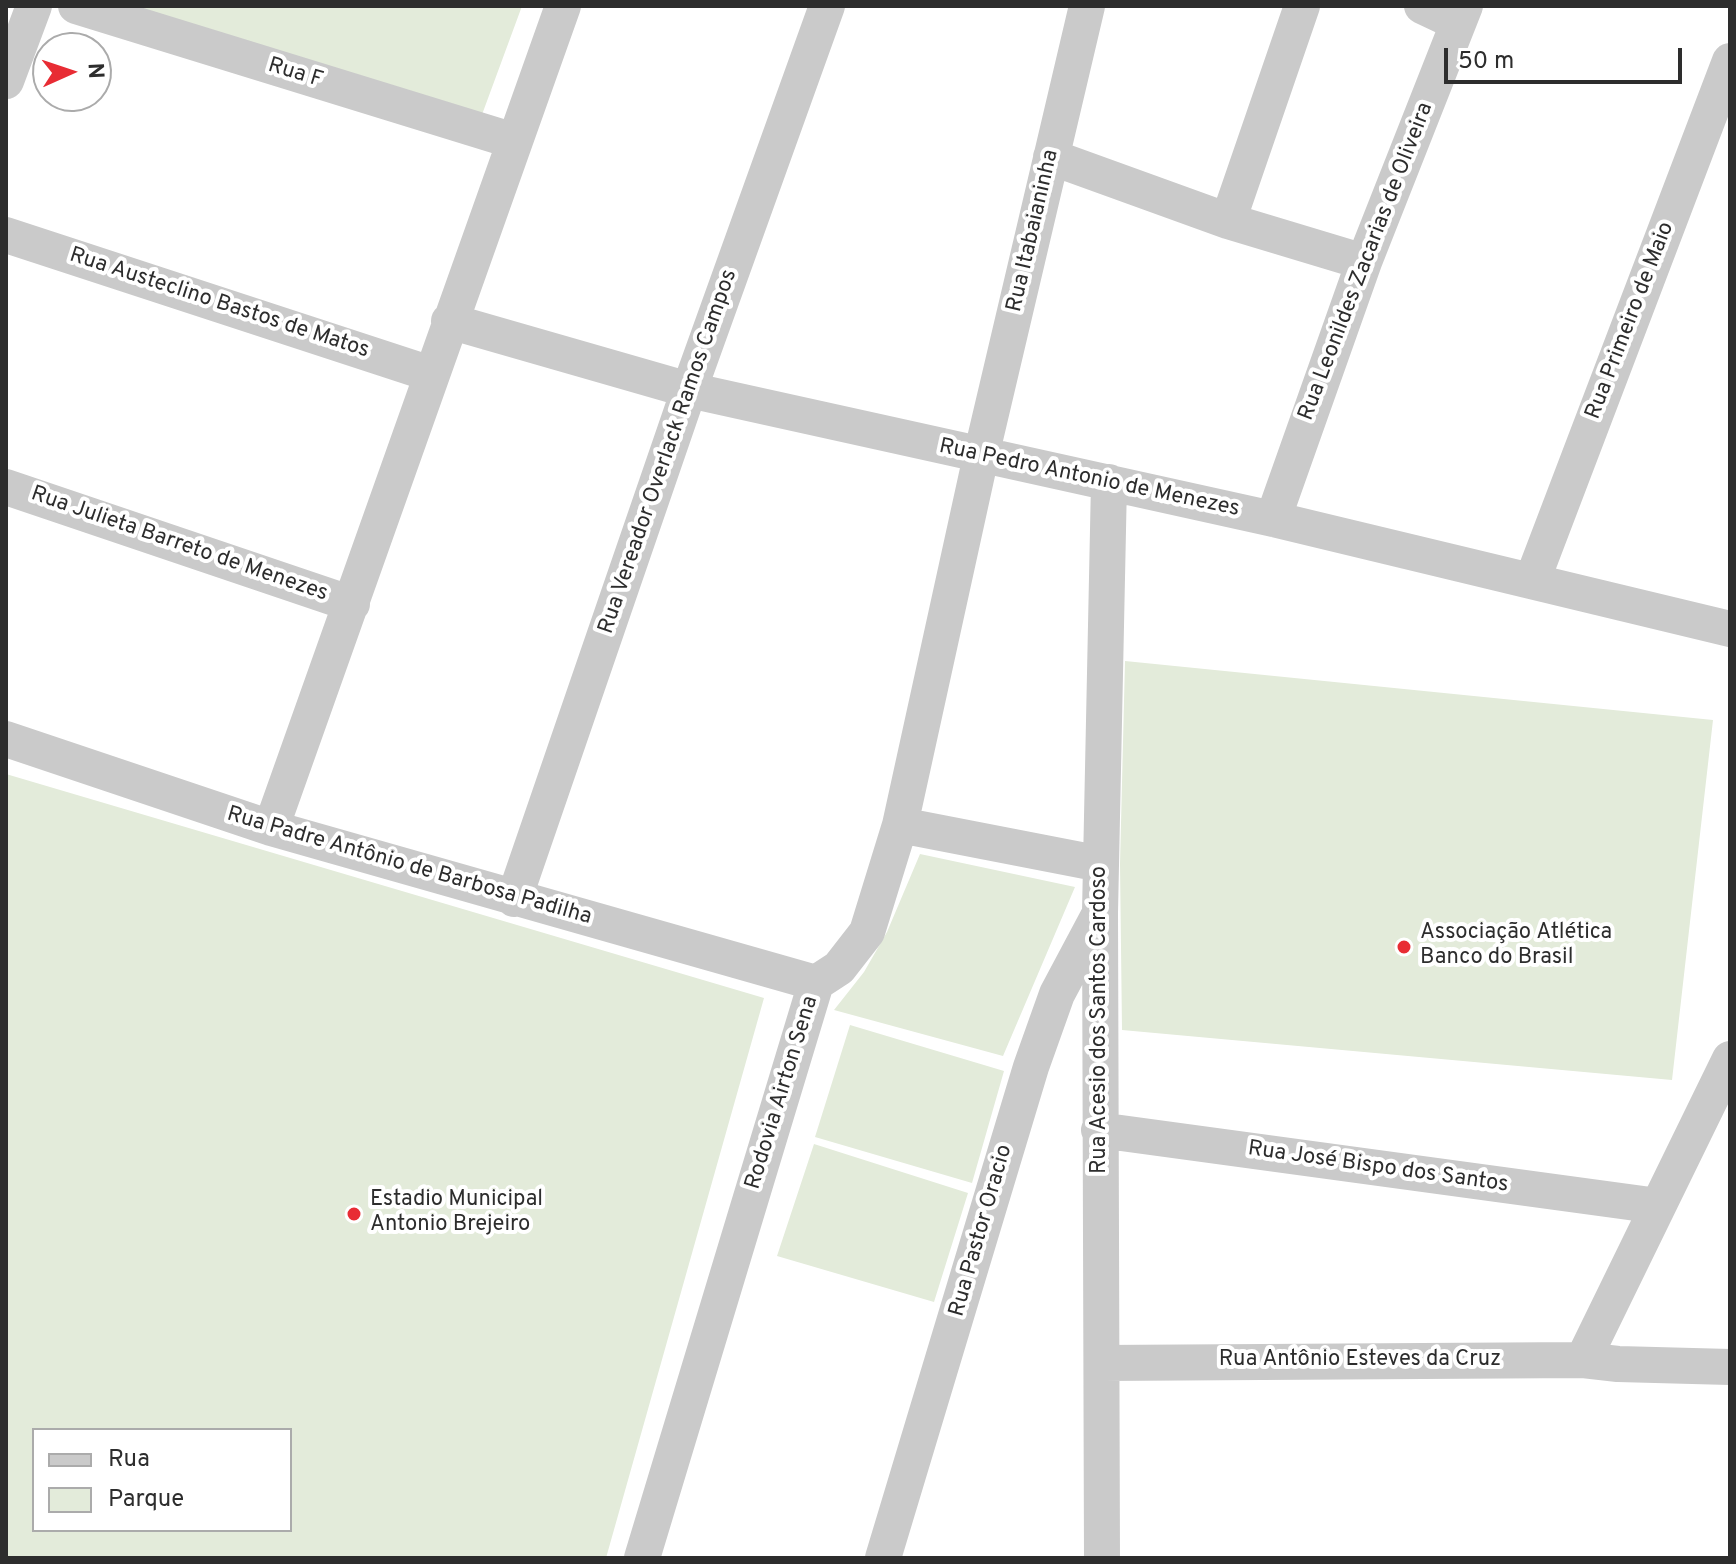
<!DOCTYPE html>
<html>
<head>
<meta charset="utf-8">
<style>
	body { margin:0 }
	#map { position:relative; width:1736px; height:1564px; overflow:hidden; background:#fff; font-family:Overpass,sans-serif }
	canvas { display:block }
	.frame { position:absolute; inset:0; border:8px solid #2d2d2d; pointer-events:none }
	.legend { position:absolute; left:32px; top:1428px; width:260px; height:104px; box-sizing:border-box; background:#fff; border:2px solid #ababab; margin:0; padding:10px 14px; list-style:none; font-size:24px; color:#2d2d2d }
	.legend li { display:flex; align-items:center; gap:16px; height:40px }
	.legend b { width:40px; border:2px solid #ababab }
	.north { position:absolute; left:32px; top:32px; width:80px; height:80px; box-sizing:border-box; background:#fff; border:2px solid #ababab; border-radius:50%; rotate:87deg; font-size:22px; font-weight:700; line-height:32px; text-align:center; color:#2d2d2d }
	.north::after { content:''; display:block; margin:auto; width:28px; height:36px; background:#e82c34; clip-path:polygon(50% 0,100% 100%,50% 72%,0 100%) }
	.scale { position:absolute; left:1444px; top:48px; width:238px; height:36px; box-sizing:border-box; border:4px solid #2d2d2d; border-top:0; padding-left:10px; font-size:24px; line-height:28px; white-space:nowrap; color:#2d2d2d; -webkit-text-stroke:6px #fff; paint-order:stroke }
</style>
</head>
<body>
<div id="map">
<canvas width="1736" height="1564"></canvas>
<div class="frame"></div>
<ul class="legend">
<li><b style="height:10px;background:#cacaca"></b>Rua</li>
<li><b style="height:22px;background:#e3ebda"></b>Parque</li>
</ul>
<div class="north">N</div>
<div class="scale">50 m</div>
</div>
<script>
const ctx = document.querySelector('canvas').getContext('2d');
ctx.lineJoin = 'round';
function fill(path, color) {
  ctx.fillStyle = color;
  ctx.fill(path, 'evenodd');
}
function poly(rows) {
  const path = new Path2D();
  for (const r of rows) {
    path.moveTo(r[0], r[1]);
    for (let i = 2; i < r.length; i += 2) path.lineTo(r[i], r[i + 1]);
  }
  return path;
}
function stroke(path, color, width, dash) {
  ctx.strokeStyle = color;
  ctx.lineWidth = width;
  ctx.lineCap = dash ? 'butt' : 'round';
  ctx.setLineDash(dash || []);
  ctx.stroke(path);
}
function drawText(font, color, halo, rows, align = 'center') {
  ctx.font = font + ' Overpass,sans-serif';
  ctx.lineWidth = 8;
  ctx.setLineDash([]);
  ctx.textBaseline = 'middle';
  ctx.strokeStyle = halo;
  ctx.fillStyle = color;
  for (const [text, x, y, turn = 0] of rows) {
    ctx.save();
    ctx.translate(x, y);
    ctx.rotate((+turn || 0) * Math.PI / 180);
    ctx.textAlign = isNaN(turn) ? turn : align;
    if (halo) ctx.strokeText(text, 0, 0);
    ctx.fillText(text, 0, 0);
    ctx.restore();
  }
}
const green = poly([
	[134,6,522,6,480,120],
	[1125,661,1713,720,1672,1080,1122,1030,1120,864],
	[6,774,764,998,606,1558,6,1558],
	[34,1430,290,1430,290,1530,34,1530],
	[920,854,1075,887,1003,1056,834,1010,864,972,887,932],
	[850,1025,1004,1071,972,1183,815,1137],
	[814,1144,968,1193,934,1302,777,1256]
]);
const minor = poly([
	[76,6,514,141],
	[1422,6,1458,23],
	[6,81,34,6],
	[1051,157,1228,221,1364,262],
	[1228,221,1302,6],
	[6,235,431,374],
	[449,321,689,390,1273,519,1730,629],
	[6,487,352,604],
	[1273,519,1364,262,1465,6],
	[1532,581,1730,61],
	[6,739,271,828,816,983],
	[900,825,1101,864],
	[271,828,563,6],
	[514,899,689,390,827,6],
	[1099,1130,1658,1206],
	[1583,1360,1730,1059],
	[1102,1363,1583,1360,1618,1364,1730,1367],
	[642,1558,816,983,839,968,867,932,900,825,981,456,1087,6],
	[883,1558,1031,1067,1057,994,1098,917],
	[1102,1558,1100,912,1109,482]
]);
const markers = [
	[1404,947,8,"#e82c34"],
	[354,1214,8,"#e82c34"]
];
const streetNames = [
	["Rua F",295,74,17],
	["Rua Itabaianinha",1034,231,-77],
	["Rua Leonildes Zacarias de Oliveira",1367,262,-69],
	["Rua Austeclino Bastos de Matos",219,304,18],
	["Rua Primeiro de Maio",1631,321,-69],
	["Rua Vereador Overlack Ramos Campos",669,452,-71],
	["Rua Pedro Antonio de Menezes",1089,479,12],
	["Rua Julieta Barreto de Menezes",179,545,19],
	["Rua Padre Antônio de Barbosa Padilha",409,867,16],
	["Rua Acesio dos Santos Cardoso",1101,1020,-90],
	["Rodovia Airton Sena",783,1093,-73],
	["Rua José Bispo dos Santos",1378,1168,8],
	["Rua Pastor Oracio",982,1231,-74],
	["Rua Antônio Esteves da Cruz",1360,1361]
];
const poiNames = [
	["Associação Atlética",1420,934],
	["Banco do Brasil",1420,959],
	["Estadio Municipal",370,1201],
	["Antonio Brejeiro",370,1226]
];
fill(green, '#e3ebda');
stroke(minor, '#cacaca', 36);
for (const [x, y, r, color] of markers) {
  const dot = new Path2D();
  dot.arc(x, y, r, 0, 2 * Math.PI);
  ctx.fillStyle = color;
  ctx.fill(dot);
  stroke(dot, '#fff', 3);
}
drawText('22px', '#2d2d2d', '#fff', streetNames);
drawText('22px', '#2d2d2d', '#fff', poiNames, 'left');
</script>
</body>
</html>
